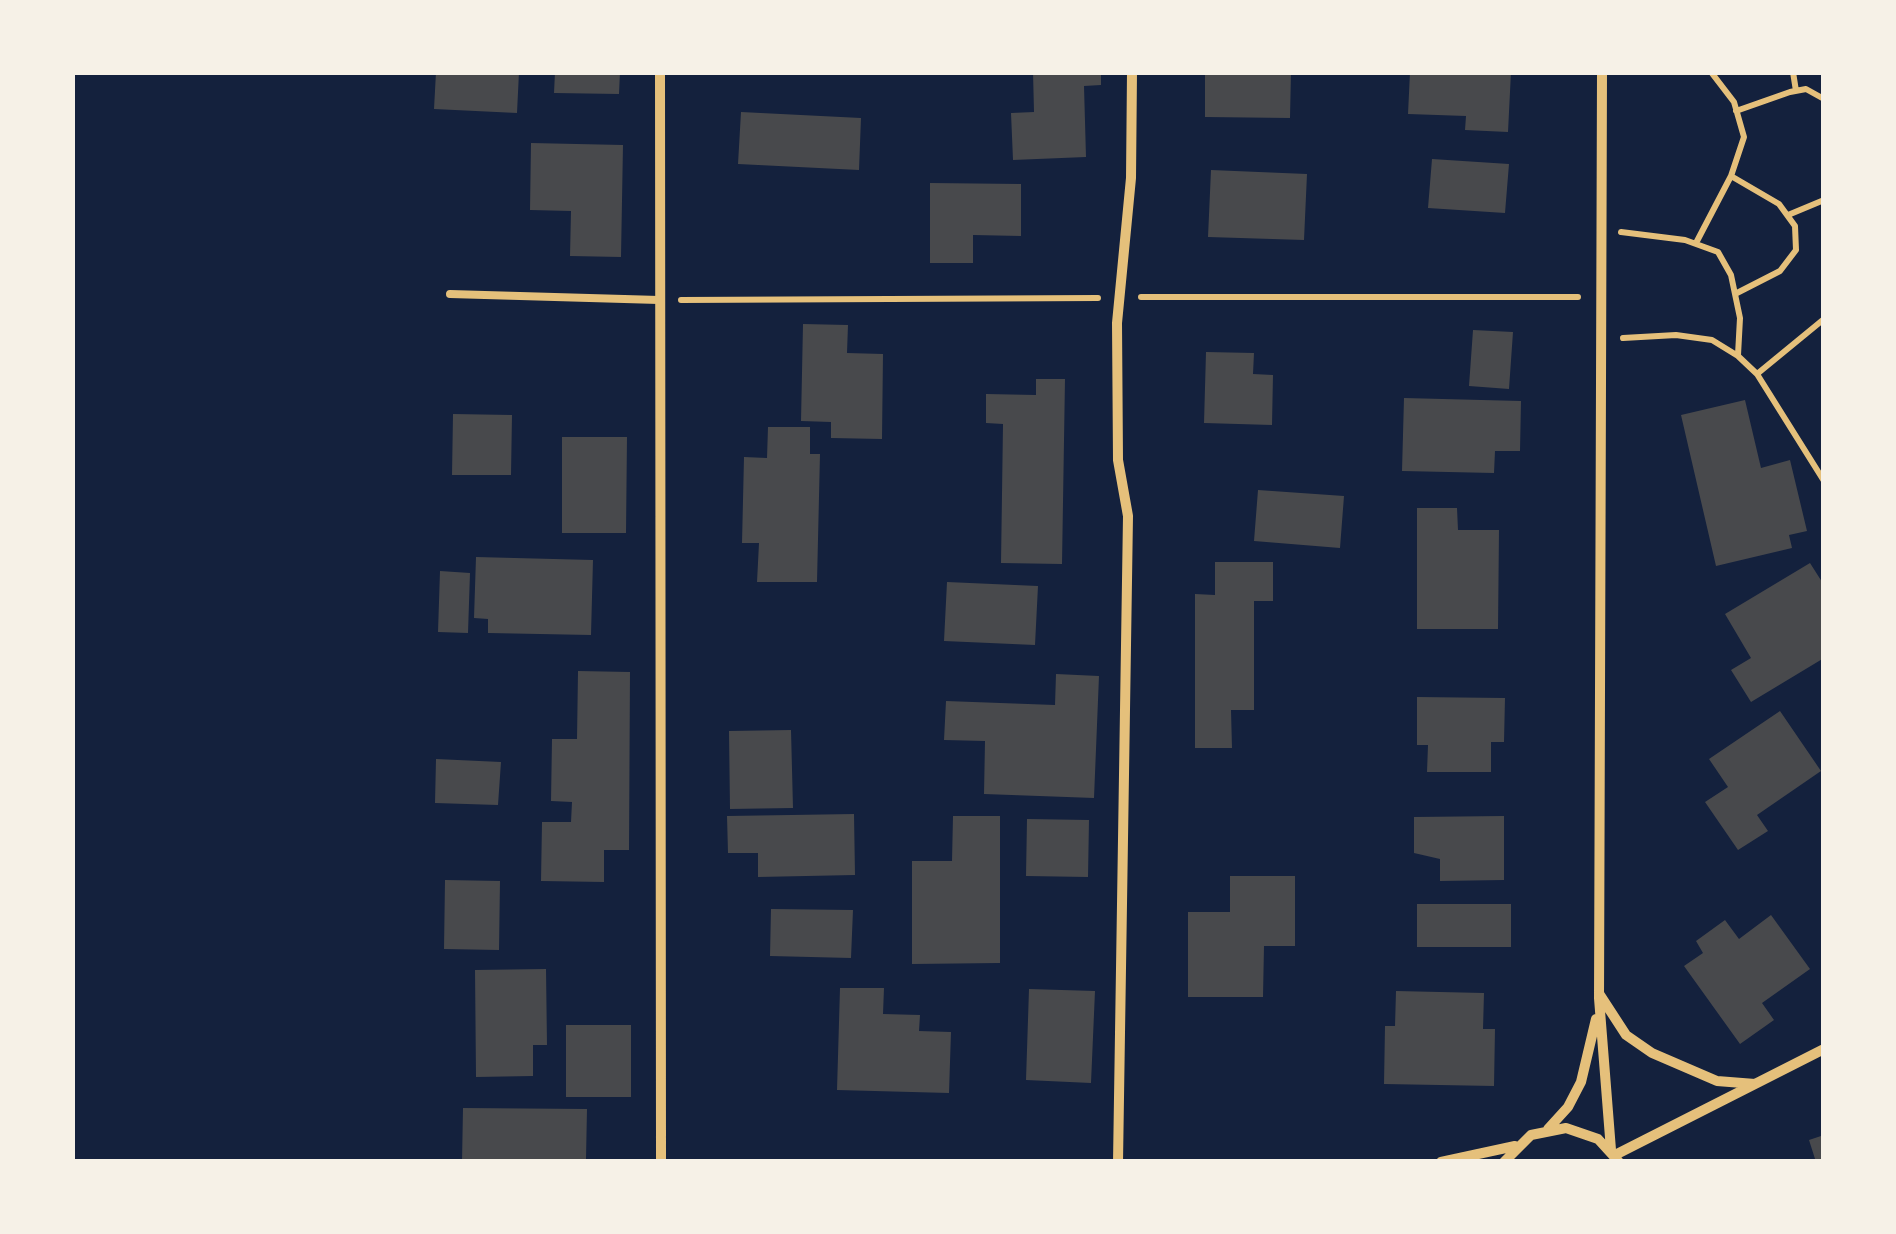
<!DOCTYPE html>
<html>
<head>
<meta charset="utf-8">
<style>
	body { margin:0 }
	#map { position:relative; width:1896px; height:1234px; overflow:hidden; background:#14213d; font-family:Cabin,sans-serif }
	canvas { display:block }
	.frame { position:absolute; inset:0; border:75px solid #f6f1e7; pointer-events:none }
</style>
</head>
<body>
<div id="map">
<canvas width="1896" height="1234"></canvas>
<div class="frame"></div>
</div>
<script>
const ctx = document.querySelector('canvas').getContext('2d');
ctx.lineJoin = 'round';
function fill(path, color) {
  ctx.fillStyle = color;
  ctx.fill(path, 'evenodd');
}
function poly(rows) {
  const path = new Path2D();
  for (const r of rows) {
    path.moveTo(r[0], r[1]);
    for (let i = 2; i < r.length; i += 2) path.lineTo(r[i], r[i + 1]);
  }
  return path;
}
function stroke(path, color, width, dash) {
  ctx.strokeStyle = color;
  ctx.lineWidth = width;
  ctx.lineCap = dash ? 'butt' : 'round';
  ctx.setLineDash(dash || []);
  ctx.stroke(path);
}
const building = poly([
	[436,72,519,72,517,113,434,109],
	[555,72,620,72,619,94,554,93],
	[1033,72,1101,72,1101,85,1084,86,1086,157,1013,160,1011,113,1034,112],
	[1205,72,1291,72,1290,118,1205,117],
	[1410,72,1511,72,1508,132,1465,130,1466,116,1408,114],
	[741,112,861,118,859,170,738,164],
	[531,143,623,145,621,257,570,256,571,211,530,210],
	[1432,159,1509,164,1505,213,1428,208],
	[1211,170,1307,174,1304,240,1208,237],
	[930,183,1021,184,1021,236,973,235,973,263,930,263],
	[803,324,848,325,847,353,883,354,882,439,831,438,831,422,801,421],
	[1473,330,1513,332,1509,389,1469,386],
	[1206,352,1254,353,1253,374,1273,375,1272,425,1204,423],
	[1036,379,1065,379,1062,564,1001,563,1003,424,986,423,986,394,1036,395],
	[1404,398,1521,401,1520,451,1495,451,1494,473,1402,471],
	[1745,400,1761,468,1790,460,1807,531,1789,535,1792,548,1716,566,1681,415],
	[453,414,512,415,511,475,452,475],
	[768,427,810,427,810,454,820,454,817,582,757,582,759,543,742,543,744,457,767,458],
	[562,437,627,437,626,533,562,533],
	[1258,490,1344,496,1340,548,1254,541],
	[1417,508,1457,508,1458,530,1499,530,1498,629,1417,629],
	[476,557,593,560,591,635,488,633,488,619,474,618],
	[1215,562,1273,562,1273,601,1254,601,1254,710,1231,710,1232,748,1195,748,1195,594,1215,595],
	[1810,563,1824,585,1824,658,1751,702,1731,670,1751,658,1725,614],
	[440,571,470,573,468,633,438,632],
	[947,582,1038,586,1035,645,944,641],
	[578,671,630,672,629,850,604,850,604,882,541,881,542,822,571,822,572,802,551,801,552,739,577,739],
	[1056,674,1099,676,1094,798,984,794,985,741,944,740,946,701,1055,705],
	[1417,697,1505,698,1504,742,1491,742,1491,772,1427,772,1428,745,1417,745],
	[1780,711,1821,771,1757,815,1768,831,1738,850,1705,802,1728,787,1709,759],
	[791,730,793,808,730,809,729,731],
	[436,759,501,762,498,805,435,803],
	[854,814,855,875,758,877,758,853,728,853,727,816],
	[953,816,1000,816,1000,963,912,964,912,861,952,861],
	[1504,816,1504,880,1440,881,1440,859,1414,853,1414,817],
	[1027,819,1089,820,1088,877,1026,876],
	[1230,876,1295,876,1295,946,1264,946,1263,997,1188,997,1188,912,1230,912],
	[445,880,500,881,499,950,444,949],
	[1417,904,1511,904,1511,947,1417,947],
	[771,909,853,910,851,958,770,956],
	[1771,915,1810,969,1762,1003,1774,1020,1740,1044,1684,966,1703,953,1696,941,1725,920,1739,939],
	[546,969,547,1045,533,1045,533,1076,476,1077,475,970],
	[840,988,884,988,883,1014,920,1015,919,1031,951,1032,949,1093,837,1090],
	[1029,989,1095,991,1091,1083,1026,1080],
	[1396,991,1484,993,1483,1029,1495,1029,1494,1086,1384,1084,1385,1026,1395,1026],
	[566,1025,631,1025,631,1097,566,1097],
	[463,1108,587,1109,586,1159,462,1162],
	[1824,1135,1824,1162,1816,1162,1809,1140]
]);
const path = poly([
	[1793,72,1796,91],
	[1736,111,1790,92,1806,89,1824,99],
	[1731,176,1779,204,1795,226,1796,250,1780,271,1735,294],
	[1788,215,1824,200],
	[1621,232,1685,240,1718,252,1731,275,1740,318,1738,355],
	[1696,243,1731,176,1744,137,1734,102,1711,72],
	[1141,297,1578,297],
	[681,300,1098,298],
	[1623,338,1676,335,1712,340,1738,356,1757,374,1824,481],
	[1757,374,1824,319]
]);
const service = poly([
	[450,294,659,300]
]);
const minor = poly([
	[660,72,661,1162],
	[1602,72,1599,998,1611,1150],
	[1600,995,1626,1035,1652,1053,1717,1081,1755,1084],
	[1548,1129,1568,1107,1581,1082,1596,1019],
	[1615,1155,1824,1049],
	[1118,1162,1128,516,1118,460,1117,323,1131,178,1132,72],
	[1441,1162,1515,1146],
	[1504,1162,1531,1135,1566,1128,1598,1139,1619,1162]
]);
fill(building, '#48494c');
stroke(path, '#e5c07b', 6);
stroke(service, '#e5c07b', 8);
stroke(minor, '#e5c07b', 10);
</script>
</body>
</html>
